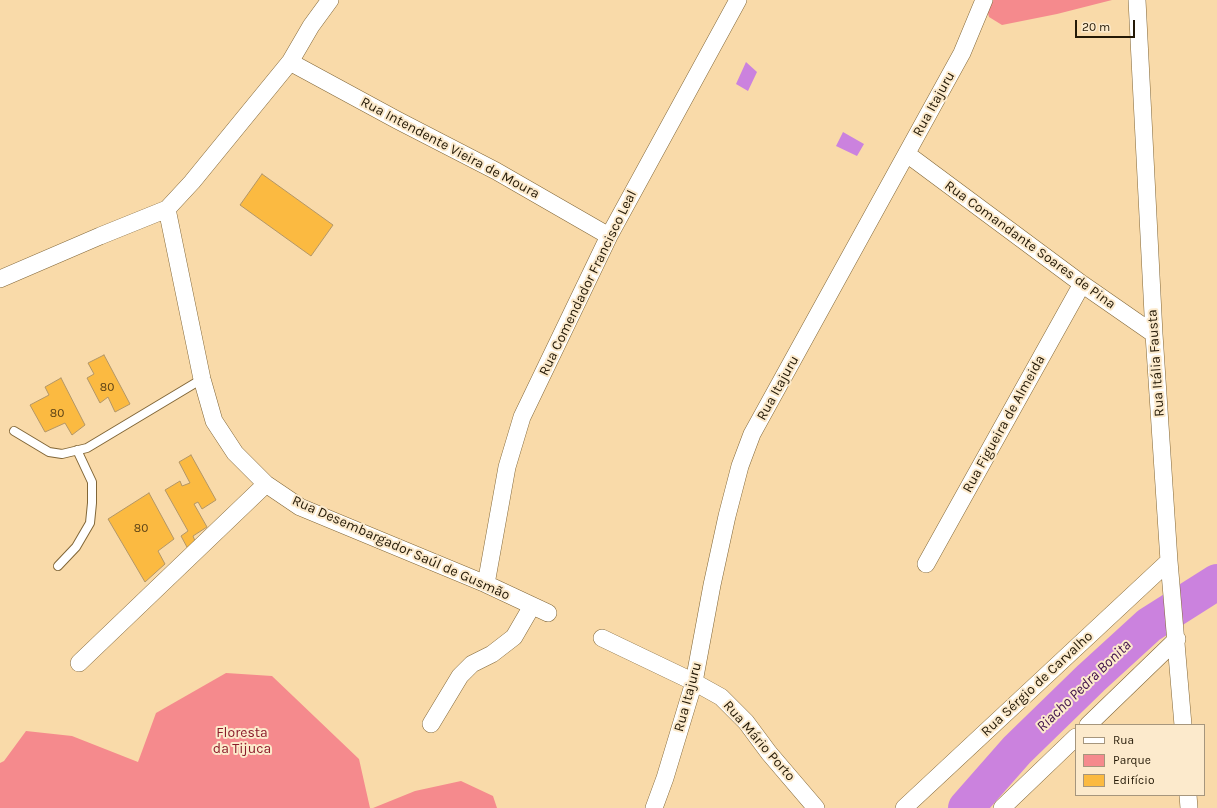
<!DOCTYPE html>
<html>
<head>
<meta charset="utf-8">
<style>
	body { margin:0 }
	#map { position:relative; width:1217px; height:808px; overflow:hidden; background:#f9daa9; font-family:Karla,sans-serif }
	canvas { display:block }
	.legend { position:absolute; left:1075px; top:724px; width:130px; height:72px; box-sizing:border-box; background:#fceacc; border:1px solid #a6967d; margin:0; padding:5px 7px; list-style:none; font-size:12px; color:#241906 }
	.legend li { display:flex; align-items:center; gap:8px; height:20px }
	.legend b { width:20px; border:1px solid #a6967d }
	.scale { position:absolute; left:1075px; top:20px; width:60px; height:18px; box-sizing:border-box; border:2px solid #241906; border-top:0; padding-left:5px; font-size:12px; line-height:14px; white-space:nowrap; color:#241906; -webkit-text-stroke:3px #fceacc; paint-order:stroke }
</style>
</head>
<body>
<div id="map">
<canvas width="1217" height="808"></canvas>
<ul class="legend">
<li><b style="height:5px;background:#fff"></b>Rua</li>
<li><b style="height:11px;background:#f58a8d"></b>Parque</li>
<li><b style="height:11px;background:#fbba41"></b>Edifício</li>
</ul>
<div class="scale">20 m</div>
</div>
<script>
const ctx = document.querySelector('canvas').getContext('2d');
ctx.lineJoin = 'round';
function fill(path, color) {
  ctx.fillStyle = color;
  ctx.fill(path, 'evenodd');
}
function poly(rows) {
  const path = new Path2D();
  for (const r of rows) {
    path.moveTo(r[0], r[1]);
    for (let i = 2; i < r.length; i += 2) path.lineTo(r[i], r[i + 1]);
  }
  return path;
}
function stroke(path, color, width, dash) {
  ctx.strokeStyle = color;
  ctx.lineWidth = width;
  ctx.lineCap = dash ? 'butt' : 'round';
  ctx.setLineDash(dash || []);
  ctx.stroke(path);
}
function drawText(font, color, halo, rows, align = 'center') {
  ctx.font = font + ' Karla,sans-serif';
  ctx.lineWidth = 4;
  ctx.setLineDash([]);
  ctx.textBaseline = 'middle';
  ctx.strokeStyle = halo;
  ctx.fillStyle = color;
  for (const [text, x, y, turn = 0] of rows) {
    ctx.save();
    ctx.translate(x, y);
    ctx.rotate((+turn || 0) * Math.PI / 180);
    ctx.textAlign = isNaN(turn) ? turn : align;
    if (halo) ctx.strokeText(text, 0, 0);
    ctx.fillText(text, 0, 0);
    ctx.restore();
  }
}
const green = poly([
	[988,0,1112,0,1057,14,1002,25,989,17,986,6],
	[226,673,272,676,359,759,370,808,0,808,0,763,4,761,26,731,72,736,138,762,156,713],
	[461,781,493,796,497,808,373,808,415,791]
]);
const water = poly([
	[746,62,757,72,748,91,736,84],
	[843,132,864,144,857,156,836,146]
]);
const river = poly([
	[966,808,1017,750,1091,678,1149,625,1217,582]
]);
const building = poly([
	[262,174,333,225,311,256,240,205,262,174],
	[104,355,130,404,115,412,108,397,100,403,87,378,94,374,88,363,104,355],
	[61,378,85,425,72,435,65,423,45,432,30,405,49,395,45,387,61,378],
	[191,455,216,500,202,509,198,502,194,504,207,527,193,536,195,541,188,549,181,536,188,531,165,490,180,481,182,486,190,483,179,462,191,455],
	[149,493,174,539,158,551,165,564,145,582,108,519,149,493]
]);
const service = poly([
	[14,431,49,452,62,454,87,448,202,379],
	[58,566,76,547,90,523,92,503,92,482,77,450]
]);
const minor = poly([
	[1137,0,1154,334,1169,561,1183,725],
	[290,62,397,120,496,171,609,236],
	[907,154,1082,284,1154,334],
	[167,209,202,379,214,421,235,453,266,484,300,507,486,584,548,613],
	[0,279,100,236,167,209,192,182,290,62,311,26,330,0],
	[926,564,1082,284],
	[486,584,507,467,522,417,609,236,738,0],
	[602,638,694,682,721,697,746,722,769,753,816,808],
	[79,663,266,484],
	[431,724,460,676,472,664,492,654,514,637,532,606],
	[1088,725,1177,639],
	[1188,795,1189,808],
	[654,808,665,778,694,682,712,585,727,516,740,466,752,434,962,53,984,0],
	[904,808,1169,561],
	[1002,808,1076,737]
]);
const numberNames = [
	["80",107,388],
	["80",57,414],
	["80",141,529]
];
const streetNames = [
	["Rua Itajuru",934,104,-61],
	["Rua Intendente Vieira de Moura",450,148,28],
	["Rua Comandante Soares de Pina",1030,245,36],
	["Rua Comendador Francisco Leal",588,283,-64],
	["Rua Itália Fausta",1156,363,-94],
	["Rua Itajuru",778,388,-61],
	["Rua Figueira de Almeida",1004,424,-61],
	["Rua Desembargador Saúl de Gusmão",401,548,24],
	["Rua Sérgio de Carvalho",1037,684,-43],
	["Rua Itajuru",688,697,-75],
	["Rua Mário Porto",759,741,49]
];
const parkNames = [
	["Floresta",242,733],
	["da Tijuca",242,749]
];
const waterNames = [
	["Riacho Pedra Bonita",1084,686,-44]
];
fill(green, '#f58a8d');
fill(water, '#cb82de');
stroke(river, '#cb82de', 36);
fill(building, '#fbba41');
stroke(building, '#b39666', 1);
stroke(service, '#816637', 10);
stroke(minor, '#816637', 18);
stroke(service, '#fff', 8);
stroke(minor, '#fff', 17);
drawText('12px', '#5a4115', null, numberNames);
drawText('14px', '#241906', '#fceacc', streetNames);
drawText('14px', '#8a1c2b', '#fceacc', parkNames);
drawText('italic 15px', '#3f104a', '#fceacc', waterNames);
</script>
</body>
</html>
